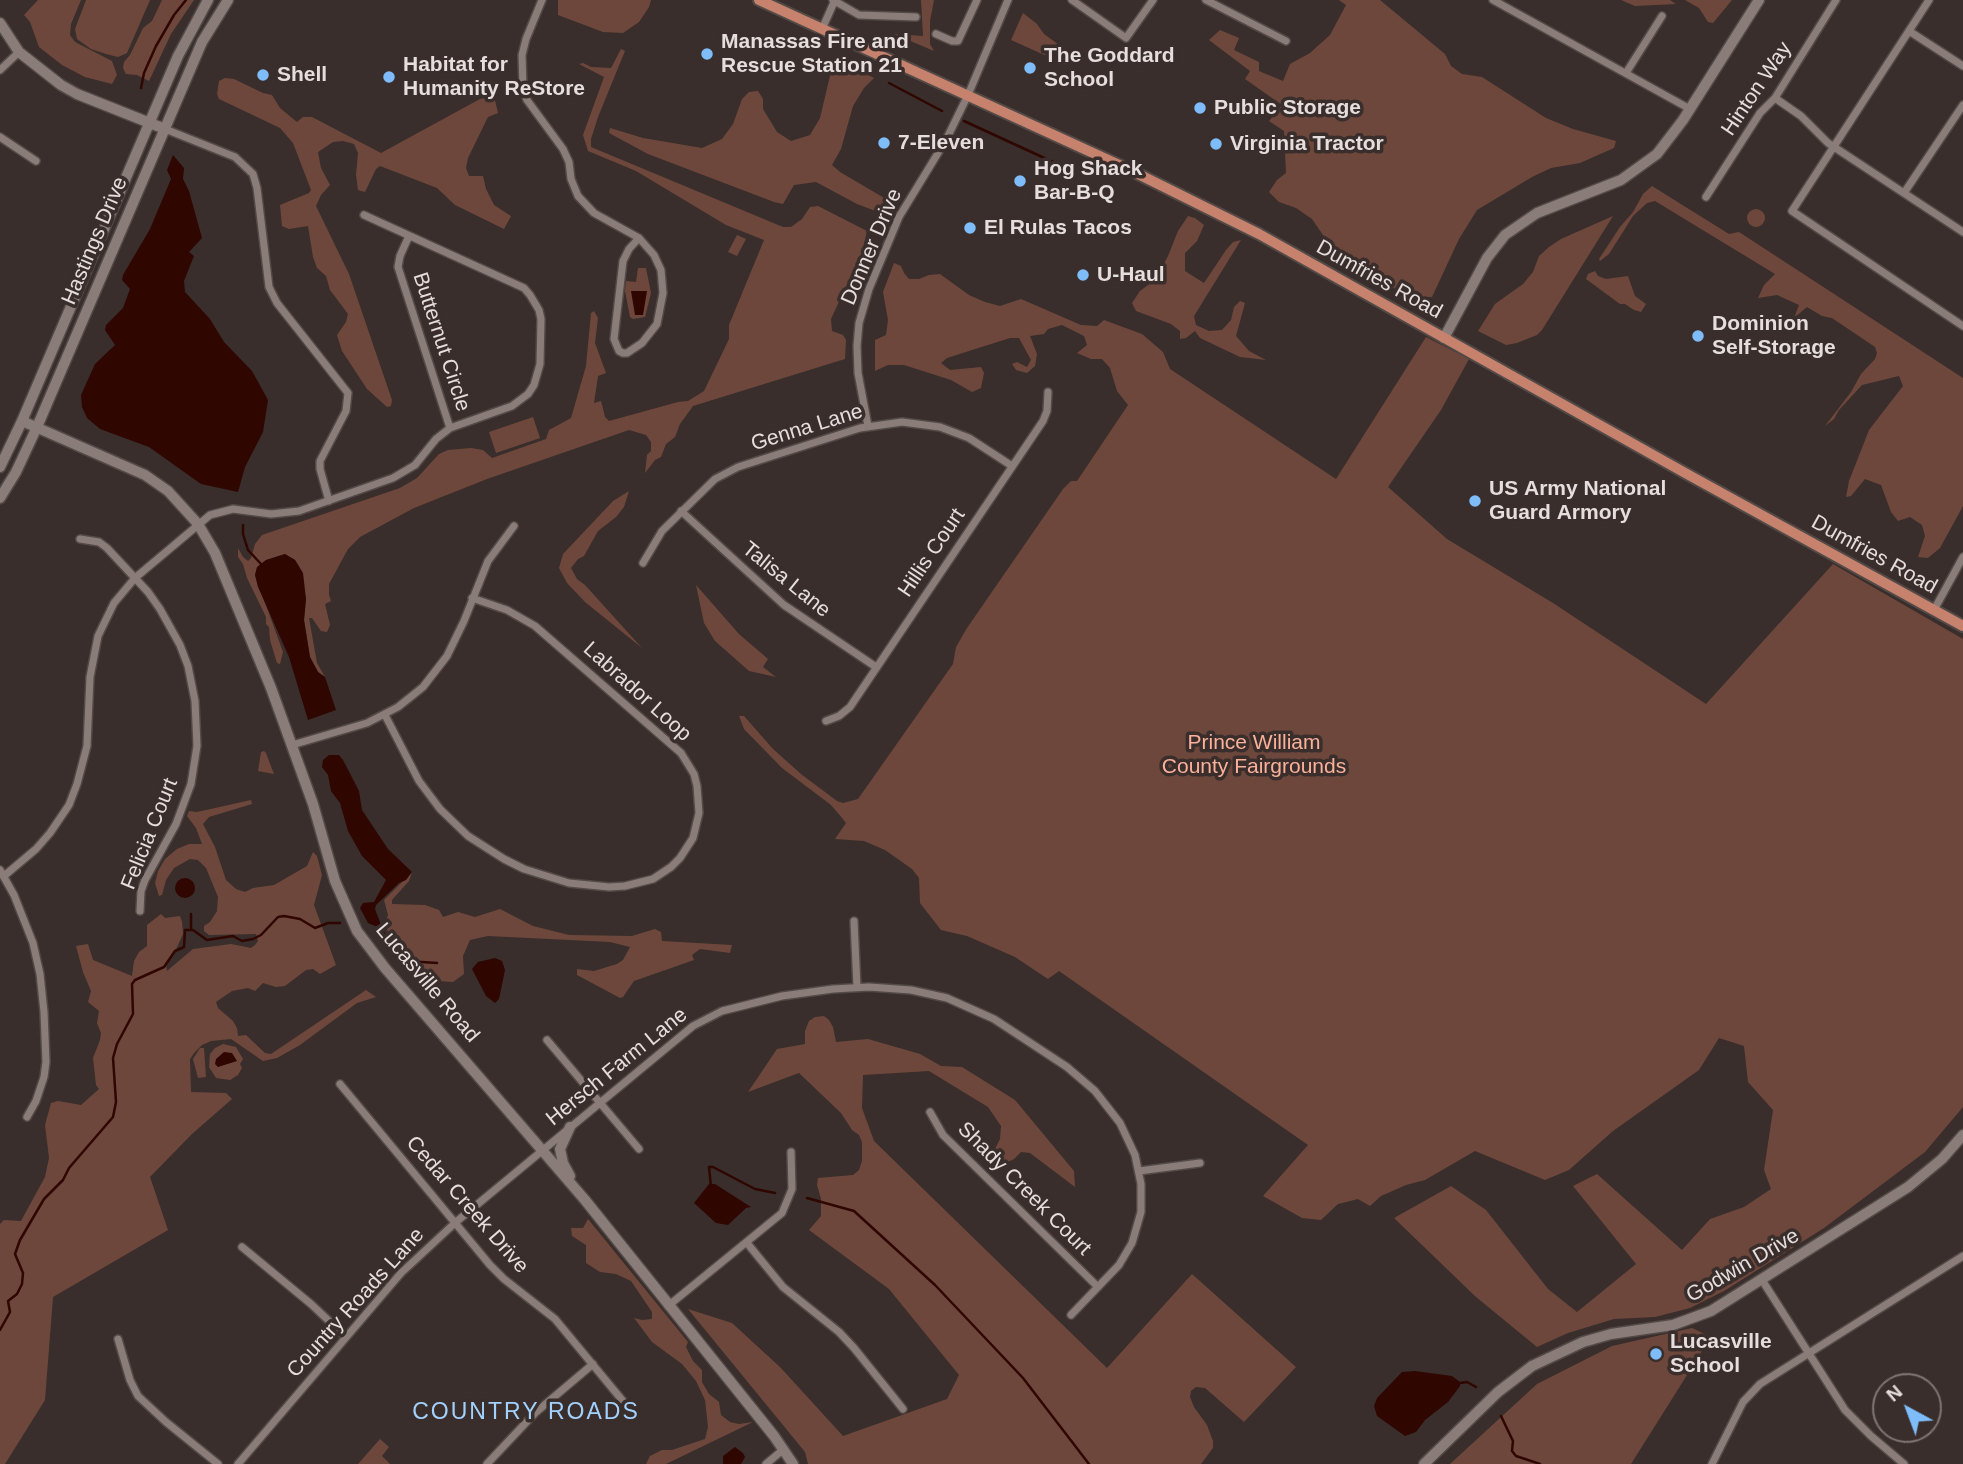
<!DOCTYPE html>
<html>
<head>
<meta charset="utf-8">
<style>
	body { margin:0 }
	#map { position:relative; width:1963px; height:1464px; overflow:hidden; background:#392e2b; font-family:Helvetica,sans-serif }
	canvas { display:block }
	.north { position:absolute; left:1872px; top:1373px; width:70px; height:70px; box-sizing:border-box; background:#392e2b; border:2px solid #7e7472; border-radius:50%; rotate:319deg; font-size:19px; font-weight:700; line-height:28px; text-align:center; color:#e6dedc }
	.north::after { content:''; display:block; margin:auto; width:24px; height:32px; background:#7fbdfa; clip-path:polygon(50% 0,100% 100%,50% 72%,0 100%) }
</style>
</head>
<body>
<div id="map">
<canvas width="1963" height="1464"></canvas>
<div class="north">N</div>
</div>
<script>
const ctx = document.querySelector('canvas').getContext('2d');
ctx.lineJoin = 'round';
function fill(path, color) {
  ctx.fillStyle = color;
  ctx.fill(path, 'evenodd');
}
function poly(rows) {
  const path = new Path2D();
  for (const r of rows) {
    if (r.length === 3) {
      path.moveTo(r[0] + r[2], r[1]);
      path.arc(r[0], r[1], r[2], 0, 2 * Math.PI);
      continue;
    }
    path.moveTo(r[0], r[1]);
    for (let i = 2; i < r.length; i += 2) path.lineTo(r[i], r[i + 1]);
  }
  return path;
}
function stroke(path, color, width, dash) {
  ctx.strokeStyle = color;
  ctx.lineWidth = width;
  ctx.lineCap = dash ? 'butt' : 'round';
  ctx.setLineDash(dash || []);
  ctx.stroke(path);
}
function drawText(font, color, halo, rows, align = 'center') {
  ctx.font = font + ' Helvetica,sans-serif';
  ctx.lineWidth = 7;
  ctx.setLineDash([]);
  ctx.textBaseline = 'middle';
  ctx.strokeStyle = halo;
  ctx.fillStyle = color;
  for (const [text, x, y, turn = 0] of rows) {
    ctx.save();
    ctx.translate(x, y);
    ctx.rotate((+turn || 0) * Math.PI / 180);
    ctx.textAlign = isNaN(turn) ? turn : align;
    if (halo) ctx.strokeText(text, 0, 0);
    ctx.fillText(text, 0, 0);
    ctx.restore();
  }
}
const green = poly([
	[38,0,81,0,71,24,70,35,75,42,112,61,117,75,112,84,85,77,62,65,39,47,30,22,24,15],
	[86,0,150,0,127,53,118,57,106,54,91,49,77,39,75,29],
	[162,0,194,0,171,34,149,81,137,75,126,74,123,68,124,62,130,55,143,28,152,21],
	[558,0,651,0,649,7,639,22,623,33,603,32,558,15],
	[921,0,934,0,930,21,930,44,934,51,894,34,923,36],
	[1339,0,1380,0,1445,54,1451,66,1462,74,1482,77,1546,118,1573,129,1616,141,1614,148,1580,163,1551,168,1532,177,1477,210,1459,239,1432,297,1408,297,1348,259,1325,238,1312,219,1296,208,1279,202,1269,192,1277,180,1286,173,1284,131,1269,121,1282,105,1245,79,1250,71,1209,40,1220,30,1239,38,1234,50,1259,62,1259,71,1283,81,1290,64,1310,53,1330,35,1346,5],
	[1621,0,1670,0,1676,4,1635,6],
	[1685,0,1732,0,1713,23,1708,22,1699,8],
	[1023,13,1037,24,1044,34,1066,50,1060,62,1011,40],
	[621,49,625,51,598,117,591,139,591,147,783,227,791,227,802,219,810,207,818,206,867,231,862,252,831,319,832,331,843,335,846,340,845,359,693,406,680,424,675,437,666,444,661,457,655,460,645,473,647,455,651,451,651,442,646,435,629,430,487,479,414,508,360,537,348,549,329,584,329,595,331,601,325,604,330,625,327,632,321,631,312,618,309,618,317,663,325,677,318,672,310,657,304,620,306,599,299,566,295,560,285,554,266,560,257,568,255,575,283,652,280,664,277,663,270,640,269,627,266,624,266,617,247,578,243,564,238,557,238,548,243,557,248,561,251,558,255,544,262,535,400,488,417,478,439,454,448,450,471,448,483,450,492,458,546,439,549,430,571,418,586,366,591,313,594,311,598,318,595,343,606,373,598,376,594,403,601,401,605,417,609,421,678,402,688,401,704,391,729,339,729,325,764,240,726,225,636,171,588,151,583,135,604,77,579,64,583,63,591,67,611,68],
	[834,59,840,60,874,78,864,88,853,106,841,149,832,165,840,172,886,199,883,208,878,212,857,204,816,182,794,185,783,204,774,202,648,154,609,133,610,128,643,138,702,148,722,139,733,124,742,99,749,92,758,91,763,99,763,109,777,132,791,141,810,135,820,118],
	[225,78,234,79,263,93,272,95,280,108,297,122,303,117,312,117,381,153,480,99,494,96,498,113,488,117,468,158,466,168,469,176,483,176,486,189,494,205,511,216,504,229,455,205,437,188,380,166,376,169,365,192,358,190,356,175,358,153,354,144,343,141,333,142,318,152,321,168,330,185,321,195,316,206,349,274,392,400,391,406,387,407,367,389,342,351,337,335,346,322,348,314,330,290,326,276,317,268,313,257,308,226,289,229,282,226,280,205,309,193,311,190,293,143,280,128,219,99,217,94,219,81],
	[1652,186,1729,234,1739,232,1963,378,1963,506,1940,548,1928,558,1918,557,1925,536,1922,525,1910,517,1898,521,1891,512,1881,485,1865,479,1851,496,1846,497,1849,481,1869,430,1903,386,1899,376,1862,385,1839,410,1834,419,1825,426,1851,392,1861,374,1875,359,1877,353,1875,347,1832,318,1822,316,1807,307,1794,318,1799,305,1777,295,1758,298,1764,285,1775,274,1655,201,1647,203,1633,216,1609,254,1600,261,1599,259,1620,227,1633,212,1643,194],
	[1756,218,9],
	[1188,216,1195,218,1204,225,1197,241,1185,253,1185,271,1204,283,1226,250,1233,242,1241,240,1194,316,1196,325,1209,331,1222,330,1231,320,1234,307,1240,301,1245,303,1236,336,1249,351,1266,360,1240,357,1200,338,1195,331,1186,338,1180,339,1180,331,1171,324,1136,311,1132,303,1140,291,1156,279,1168,256,1178,231],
	[1613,216,1542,330,1537,335,1517,343,1506,345,1478,331,1495,304,1523,284,1533,272,1539,256,1549,247,1561,239],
	[737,235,746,239,737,256,728,252],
	[894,263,901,266,904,273,909,279,919,279,929,275,940,274,969,295,985,302,1000,306,1021,299,1081,325,1097,326,1104,320,1142,334,1163,352,1170,369,1336,479,1426,337,1469,359,1441,410,1388,487,1447,539,1553,603,1706,704,1833,564,1963,639,1963,1107,1925,1152,1824,1228,1724,1291,1690,1308,1655,1317,1614,1319,1568,1333,1537,1347,1476,1297,1394,1218,1451,1186,1486,1210,1548,1289,1577,1312,1636,1264,1573,1186,1597,1174,1682,1250,1710,1219,1744,1207,1771,1189,1764,1170,1773,1110,1748,1082,1744,1046,1719,1038,1699,1070,1613,1131,1569,1170,1545,1180,1475,1151,1425,1180,1406,1185,1381,1196,1370,1206,1358,1199,1338,1204,1321,1220,1302,1218,1263,1196,1308,1145,1059,971,1048,979,1015,957,967,936,941,930,920,903,919,878,912,869,885,850,864,841,835,839,846,823,843,819,831,805,782,768,744,729,739,716,744,716,773,749,801,774,837,801,843,803,858,799,953,664,956,647,967,628,1063,489,1071,481,1077,481,1128,405,1117,391,1110,368,1102,359,1091,359,1077,353,1087,345,1084,336,1062,325,1048,329,1044,334,1030,336,1037,354,1035,366,1027,373,1016,370,1012,364,1017,362,1027,367,1031,360,1019,338,1010,338,947,358,941,363,950,370,981,367,984,373,981,388,972,392,951,380,904,365,888,365,875,371,875,340,886,335,888,320,883,292],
	[638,268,646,268,651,293,645,317,633,319,630,317,625,291,626,281,636,282],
	[1595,271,1598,276,1606,279,1628,276,1635,296,1646,304,1641,312,1634,310,1625,304,1620,304,1586,279,1588,274],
	[533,417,540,438,496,453,489,432],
	[629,491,624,507,616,517,598,531,584,556,578,559,571,568,577,579,585,585,642,648,585,602,567,583,559,568,563,554,613,501],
	[696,585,739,634,768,659,763,667,776,677,749,671,715,641,704,623],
	[264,751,266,753,274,774,258,771,261,752],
	[251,800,252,804,209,817,203,824,215,847,226,880,236,889,245,892,253,888,274,885,307,866,313,852,317,856,322,875,314,905,336,965,320,974,313,969,306,970,285,986,276,987,263,983,255,991,248,988,232,991,216,1002,218,1008,233,1021,237,1028,238,1036,246,1035,265,1053,271,1054,366,990,376,997,357,1003,300,1045,277,1058,263,1061,231,1039,211,1041,202,1045,195,1052,190,1059,191,1092,226,1093,232,1099,192,1134,150,1177,168,1230,53,1297,45,1400,5,1464,0,1464,0,1224,4,1220,21,1221,45,1177,49,1158,45,1125,51,1103,58,1101,81,1105,99,1089,96,1085,93,1058,100,1040,101,1033,97,1023,99,1011,88,1002,91,991,83,972,76,946,88,944,93,960,132,976,134,961,139,952,147,946,147,925,161,914,165,918,180,916,182,922,183,934,173,956,166,965,167,971,193,949,231,944,251,948,255,945,258,941,256,934,209,935,204,931,204,926,210,922,217,911,218,897,206,868,198,860,190,859,174,868,166,880,162,895,159,896,155,883,158,871,165,859,177,849,189,844,202,844,196,828,187,816,189,811,197,812],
	[412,872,409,881,392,900,392,904,425,905,439,910,443,917,458,912,475,917,500,909,533,926,569,935,632,936,655,929,661,932,662,941,732,945,730,953,700,949,692,955,694,960,634,981,623,997,620,998,577,975,577,969,594,971,617,964,623,960,630,947,610,942,488,936,470,940,463,956,464,974,453,982,437,981,394,948,385,924,388,915,384,900],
	[824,1016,829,1020,833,1027,836,1042,868,1039,920,1054,941,1066,962,1067,1015,1100,1074,1171,1075,1187,1030,1153,1021,1152,1014,1159,1004,1164,996,1157,995,1149,1000,1139,1001,1126,988,1107,929,1071,863,1075,862,1108,874,1141,1107,1368,1192,1274,1296,1367,1244,1422,1205,1388,1196,1387,1191,1391,1190,1397,1194,1407,1207,1425,1213,1441,1213,1448,1201,1464,808,1464,805,1452,688,1309,732,1323,780,1367,843,1436,947,1399,959,1375,889,1289,809,1230,821,1216,821,1199,817,1185,818,1178,853,1175,859,1170,862,1161,862,1142,859,1135,852,1130,841,1113,799,1073,748,1092,777,1049,805,1044,805,1031,809,1021,815,1017],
	[223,1044,236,1047,243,1059,240,1064,242,1068,238,1075,230,1080,216,1078,209,1067,210,1054,215,1048],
	[200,1048,204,1048,206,1077,198,1078,193,1059],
	[588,1219,688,1342,686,1347,693,1361,702,1370,702,1382,709,1394,719,1402,721,1415,730,1422,739,1424,753,1422,666,1464,646,1464,650,1456,662,1450,672,1450,705,1439,708,1427,705,1400,696,1381,682,1364,652,1342,634,1318,642,1320,652,1319,652,1312,631,1281,616,1274,600,1272,586,1263,586,1245,572,1236,571,1228,583,1228],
	[1692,1328,1711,1337,1631,1464,1450,1464,1537,1384,1612,1346],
	[380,1439,389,1447,382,1456,390,1464,358,1464]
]);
const water = poly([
	[173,155,184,168,183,179,189,191,202,238,189,252,194,256,184,281,185,292,210,319,224,342,252,371,268,400,263,432,245,467,238,492,201,484,149,447,100,429,87,418,82,407,81,395,95,364,115,345,105,330,106,325,123,308,130,289,122,280,123,275,150,229,171,179,167,170],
	[631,291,647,291,643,315,635,315],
	[285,554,295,560,303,573,306,599,304,620,310,657,318,672,325,677,336,710,308,720,289,657,258,587,255,575,257,567,266,560],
	[329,755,339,755,343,760,359,791,362,810,388,849,412,872,406,880,399,883,376,905,375,909,381,925,375,926,368,923,360,908,363,903,374,902,386,880,362,856,348,831,340,803,331,791,328,775,322,767,323,760],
	[185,888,10],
	[495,958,502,961,505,970,499,999,495,1003,486,996,472,969,478,962],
	[224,1052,232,1053,237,1061,218,1067,215,1064,216,1059],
	[709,1184,715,1184,751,1207,746,1208,728,1225,716,1223,694,1203],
	[1415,1371,1452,1376,1460,1382,1460,1386,1448,1402,1425,1420,1416,1432,1405,1436,1377,1416,1374,1406,1377,1398,1402,1372],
	[735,1447,743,1453,745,1457,741,1464,723,1464,723,1456]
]);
const stream = poly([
	[889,83,942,111],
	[141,88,144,73,156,46,174,15,186,0],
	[964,121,1053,162],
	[1067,168,1072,171],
	[243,525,243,534,248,550,261,564],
	[191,914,191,928],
	[381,925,386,941,402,959,406,961,437,963],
	[711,1187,709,1167,713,1167,755,1189,775,1193],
	[807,1198,854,1211,935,1285,1023,1378,1089,1464],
	[0,1330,10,1312,8,1301,17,1294,22,1284,23,1273,15,1254,20,1240,44,1199,63,1180,69,1168,113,1117,116,1102,113,1058,117,1044,133,1014,132,984,135,980,164,967,175,951,184,947,185,930,193,930,207,940,233,936,242,941,253,939,261,935,278,917,284,916,300,919,315,928,328,923,340,923],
	[1460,1383,1467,1382,1476,1387],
	[1501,1416,1513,1441,1512,1451,1516,1456,1540,1464]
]);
const street = poly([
	[542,0,526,39,522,55,523,89,527,100,563,149,569,162,571,179,578,196,594,213,639,238,654,255,661,270,663,293,657,324,642,343,627,353,623,353,619,351,614,339,623,261,629,249,639,238],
	[833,0,859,15,916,17],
	[1072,0,1126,38,1153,0],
	[1206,0,1286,41],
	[1493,0,1690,109],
	[1929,0,1792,211,1963,326],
	[822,29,835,0],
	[1909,31,1963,66],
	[936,34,952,41,958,41,977,0],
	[0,70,19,52],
	[1626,73,1662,16],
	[1775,98,1801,116,1828,143,1963,232],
	[165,129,235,157,253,174,257,188,269,287,277,303,348,393,346,411,320,461,320,469,329,501],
	[0,137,36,161],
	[1904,193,1963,105],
	[1706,197,1760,113,1775,98,1836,0],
	[409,236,400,256,398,267,450,428],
	[868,426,858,373,857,346,859,323,869,289,899,217,946,140,968,95,1008,0],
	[681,511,784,605,876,667],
	[80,539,99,542,107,548,148,592,160,609,180,645,188,666,195,701,197,746,191,784,176,824,145,880,141,891,140,911],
	[643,563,662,531,715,479,738,467,860,428,902,422,940,427,969,438,1012,466],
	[1934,610,1963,557],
	[385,715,419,781,440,809,468,836,504,859,524,869,569,883,609,887,625,886,653,879,671,867,680,858,693,838,699,813,697,786,694,774,681,753,535,626,507,610,472,598],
	[826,721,839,716,850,707,1043,421,1047,411,1048,392],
	[292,745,367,723,398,707,423,687,447,656,464,621,488,561,514,526],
	[0,870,14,895,33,943,40,974,44,1012,46,1062,44,1077,36,1101,27,1117],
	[4,876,36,849,50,833,69,805,77,784,87,746,90,677,98,636,114,603,135,578,210,515,233,509,271,514,299,511,393,478,415,465,436,439,450,428,512,406,528,394,534,385,540,364,541,319,539,310,530,295,524,288,364,215],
	[854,921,857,987],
	[547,1040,639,1149],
	[340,1084,490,1265,504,1279,555,1319,627,1406],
	[930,1112,943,1135,1098,1287],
	[1139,1171,1200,1163],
	[747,1243,783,1287,839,1332,854,1348,903,1409],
	[242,1247,311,1304,346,1337],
	[1762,1280,1845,1410,1871,1436,1904,1464],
	[668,1306,782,1213,792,1189,791,1152],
	[118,1339,130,1380,138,1396,166,1422,218,1464],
	[238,1464,401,1273,456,1222,693,1026,722,1011,782,996,833,989,869,987,911,990,947,998,994,1019,1067,1067,1095,1091,1120,1123,1135,1155,1141,1184,1141,1212,1132,1243,1119,1265,1071,1315],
	[487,1464,535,1413,593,1364],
	[766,1464,784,1449],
	[1712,1464,1743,1402,1760,1384,1963,1256]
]);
const secondary = poly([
	[0,23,19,52,61,85,77,94,165,129],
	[1444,338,1487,258,1505,235,1537,213,1621,180,1657,154,1683,120,1759,0],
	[22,421,145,475,168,491,198,524,215,553,271,688,313,804,335,881,357,931,385,968,585,1200,774,1436,793,1464],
	[0,467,22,421,178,56,208,0],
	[0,498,16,472,37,427,202,42,228,0],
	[570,1127,560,1149,563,1163,570,1176],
	[1424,1464,1498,1392,1532,1366,1583,1342,1611,1334,1673,1325,1711,1311,1908,1187,1942,1159,1963,1135]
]);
const primary = poly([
	[759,0,1128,169,1259,234,1687,474,1963,626]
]);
const markers = [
	[707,54,7,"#7fbdfa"],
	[1030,68,7,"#7fbdfa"],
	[263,75,7,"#7fbdfa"],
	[389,77,7,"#7fbdfa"],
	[1200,108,7,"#7fbdfa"],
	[884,143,7,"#7fbdfa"],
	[1216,144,7,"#7fbdfa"],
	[1020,181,7,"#7fbdfa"],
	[970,228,7,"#7fbdfa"],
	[1083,275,7,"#7fbdfa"],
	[1698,336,7,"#7fbdfa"],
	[1475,501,7,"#7fbdfa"],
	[1656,1354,7,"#7fbdfa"]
];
const poiNames = [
	["Manassas Fire and",721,42],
	["Rescue Station 21",721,66],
	["The Goddard",1044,56],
	["School",1044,80],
	["Habitat for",403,65],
	["Humanity ReStore",403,89],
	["Shell",277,75],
	["Public Storage",1214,108],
	["7-Eleven",898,143],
	["Virginia Tractor",1230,144],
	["Hog Shack",1034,169],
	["Bar-B-Q",1034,193],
	["El Rulas Tacos",984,228],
	["U-Haul",1097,275],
	["Dominion",1712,324],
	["Self-Storage",1712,348],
	["US Army National",1489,489],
	["Guard Armory",1489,513],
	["Lucasville",1670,1342],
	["School",1670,1366]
];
const streetNames = [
	["Hinton Way",1757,89,-56],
	["Hastings Drive",95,241,-67],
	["Donner Drive",872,247,-67],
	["Dumfries Road",1379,280,29],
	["Butternut Circle",441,342,72],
	["Genna Lane",807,428,-17],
	["Hillis Court",932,553,-56],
	["Dumfries Road",1874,555,29],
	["Talisa Lane",786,580,39],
	["Labrador Loop",637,692,42],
	["Felicia Court",150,834,-68],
	["Lucasville Road",427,983,50],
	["Hersch Farm Lane",617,1067,-39],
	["Shady Creek Court",1024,1189,45],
	["Cedar Creek Drive",467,1205,49],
	["Godwin Drive",1743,1266,-30],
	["Country Roads Lane",356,1303,-48]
];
const parkNames = [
	["Prince William",1254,743],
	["County Fairgrounds",1254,767]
];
const neighbourhoodNames = [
	["COUNTRY ROADS",526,1413]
];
fill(green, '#6e473c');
fill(water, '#2f0600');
stroke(stream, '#2f0600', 2.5);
stroke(street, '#534a47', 10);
stroke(secondary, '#534a47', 13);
stroke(primary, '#534a47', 14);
stroke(street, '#8a7d79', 7);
stroke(secondary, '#8a7d79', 10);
stroke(primary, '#c7826e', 10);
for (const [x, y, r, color] of markers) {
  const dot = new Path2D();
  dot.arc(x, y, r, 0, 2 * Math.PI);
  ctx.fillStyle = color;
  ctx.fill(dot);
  stroke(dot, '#392e2b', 2.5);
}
drawText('bold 21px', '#e6dedc', '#392e2b', poiNames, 'left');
drawText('21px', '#e6dedc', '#392e2b', streetNames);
drawText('21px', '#fbb09a', '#392e2b', parkNames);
ctx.letterSpacing = '2px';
drawText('23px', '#a3d1fe', '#392e2b', neighbourhoodNames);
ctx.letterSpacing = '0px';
</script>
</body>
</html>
